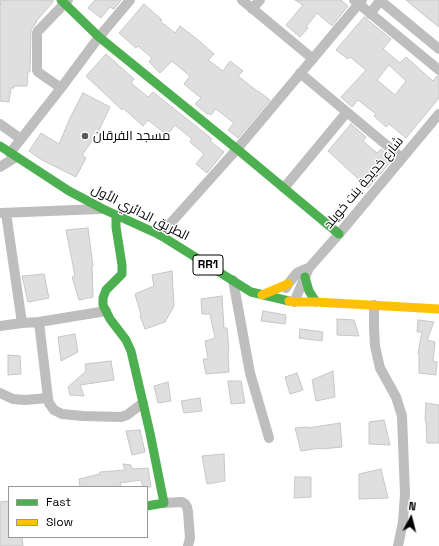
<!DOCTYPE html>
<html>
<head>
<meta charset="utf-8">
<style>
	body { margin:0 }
	#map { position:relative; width:439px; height:546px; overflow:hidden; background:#fff; font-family:"Space Grotesk",sans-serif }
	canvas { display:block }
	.legend { position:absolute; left:8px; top:486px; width:140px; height:52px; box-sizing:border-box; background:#fff; border:1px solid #999; margin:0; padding:5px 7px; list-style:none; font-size:12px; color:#000 }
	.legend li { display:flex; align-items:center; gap:8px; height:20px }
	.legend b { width:20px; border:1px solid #999 }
	.north { position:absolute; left:391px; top:498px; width:40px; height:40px; -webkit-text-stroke:3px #fff; paint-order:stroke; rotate:7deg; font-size:11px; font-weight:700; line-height:16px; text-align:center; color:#000 }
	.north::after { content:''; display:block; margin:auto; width:14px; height:18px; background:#000; clip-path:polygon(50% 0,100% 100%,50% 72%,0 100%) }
</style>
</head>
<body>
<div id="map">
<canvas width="439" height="546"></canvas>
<ul class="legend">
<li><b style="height:5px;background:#4caf50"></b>Fast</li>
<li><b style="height:5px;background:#ffc107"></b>Slow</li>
</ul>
<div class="north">N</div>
</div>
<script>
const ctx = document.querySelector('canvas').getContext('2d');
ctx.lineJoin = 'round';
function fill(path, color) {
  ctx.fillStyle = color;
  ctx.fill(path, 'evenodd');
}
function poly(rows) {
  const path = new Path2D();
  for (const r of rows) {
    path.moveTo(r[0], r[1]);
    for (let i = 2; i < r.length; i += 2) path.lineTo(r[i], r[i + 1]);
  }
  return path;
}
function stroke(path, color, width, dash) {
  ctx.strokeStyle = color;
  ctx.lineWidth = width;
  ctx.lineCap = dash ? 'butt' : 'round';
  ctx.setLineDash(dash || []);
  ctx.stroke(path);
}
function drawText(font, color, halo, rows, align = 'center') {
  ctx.font = font + ' "Space Grotesk",Cairo,sans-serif';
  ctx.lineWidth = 3;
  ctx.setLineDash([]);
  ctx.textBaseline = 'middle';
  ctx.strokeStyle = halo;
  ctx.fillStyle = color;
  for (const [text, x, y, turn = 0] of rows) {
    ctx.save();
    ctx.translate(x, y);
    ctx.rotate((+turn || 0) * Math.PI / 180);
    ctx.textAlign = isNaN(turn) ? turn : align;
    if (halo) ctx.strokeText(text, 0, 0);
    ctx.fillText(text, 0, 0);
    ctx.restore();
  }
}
const building = poly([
	[1,0,53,0,53,2,37,20,36,23,31,30,30,72,28,72,27,86,14,86,14,88,11,88,9,102,0,101,0,7,1,0],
	[95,0,121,0,114,9,110,7,101,18,88,8,95,0],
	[295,0,341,0,348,6,332,26,317,13,306,27,308,28,300,37,286,25,303,5,295,0],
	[406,0,439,0,439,27,425,16,406,0],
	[144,4,162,20,160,21,175,33,180,26,197,39,214,54,208,60,223,71,230,61,243,71,238,76,257,91,258,91,270,100,238,138,228,130,234,123,216,109,211,115,208,113,207,114,195,104,201,98,184,84,190,76,172,61,160,73,149,62,152,58,138,46,136,48,119,33,144,4],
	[364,17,391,39,383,49,400,63,406,57,433,81,437,76,439,76,439,98,406,138,389,124,386,127,374,116,376,114,358,100,352,107,341,97,366,70,350,57,348,59,336,50,364,17],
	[389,65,406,81,395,95,377,80,389,65],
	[106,54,134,79,131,83,148,97,153,92,212,139,210,141,224,152,207,173,196,164,204,154,190,142,192,139,175,125,167,135,148,120,143,126,123,108,122,110,86,76,106,54],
	[83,93,110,107,99,130,99,131,82,155,86,158,76,177,42,160,29,151,41,133,59,144,70,118,83,93],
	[351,124,366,137,363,141,377,153,381,149,393,159,368,188,328,151,351,124],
	[88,228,93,266,92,266,93,297,79,300,72,277,75,276,66,230,88,228],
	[172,271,174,306,165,322,145,329,140,316,141,315,135,294,154,286,152,275,172,271],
	[44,274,49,298,28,302,22,276,44,274],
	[222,296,224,328,227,328,229,351,228,351,229,372,206,374,203,359,208,359,205,341,215,338,210,314,202,314,201,299,222,296],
	[263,311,286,315,285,324,261,321,263,311],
	[337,319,354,320,359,336,337,335,337,319],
	[418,320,434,322,427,340,435,342,433,361,437,362,436,375,419,373,419,354,418,353,422,332,417,332,418,320],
	[300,329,323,332,322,341,299,338,300,329],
	[75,334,78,352,61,361,58,337,75,334],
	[8,355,20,356,21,374,8,375,8,355],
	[111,361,114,380,80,385,84,396,70,395,68,387,86,371,85,364,111,361],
	[333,371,335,397,316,401,312,380,333,371],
	[297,373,303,390,290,394,285,377,297,373],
	[228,381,241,381,245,403,231,404,228,381],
	[168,382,171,401,158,403,154,386,168,382],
	[200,398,202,411,184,413,181,401,200,398],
	[426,403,439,405,439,443,427,443,426,421,425,420,426,403],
	[384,420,390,445,369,444,369,422,384,420],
	[340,423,342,447,321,449,321,448,301,451,295,428,308,427,308,428,340,423],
	[140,430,145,452,132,455,126,431,140,430],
	[224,454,225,481,207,484,202,456,224,454],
	[123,464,131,465,132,469,148,468,151,487,143,487,141,480,120,483,121,487,80,487,79,479,100,474,100,472,125,470,123,464],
	[381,469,388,498,359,499,359,474,381,469],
	[295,477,311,477,311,497,294,498,295,477],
	[9,501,9,537,22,537,23,546,0,546,0,502,9,501]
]);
const street = poly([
	[242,0,313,59],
	[354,0,439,70],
	[252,9,260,0],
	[370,14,379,2,382,2,439,49],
	[300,73,402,158],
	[61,88,38,72,37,70,37,33,38,31,68,0],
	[0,124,21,139],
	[10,153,61,88,99,37,130,0],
	[0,167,16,157],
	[284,188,347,112],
	[0,213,100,209],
	[6,213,22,323],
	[160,235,237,149,362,0],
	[233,280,250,373,269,438],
	[286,288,288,284,297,273,303,270,309,268],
	[294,302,305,277,309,268,339,234,439,114],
	[374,305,374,328,375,346,380,368,396,397,402,416,405,494,403,522,398,546],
	[39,322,48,398,49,403,54,410,62,414,83,416,121,417,127,415,143,403],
	[0,326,22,323,39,322,106,311],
	[0,393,13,399,25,400,48,398],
	[164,503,182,502,185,504,187,507,188,512,190,538,188,546]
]);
const fast = poly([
	[61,0,99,37,237,149,339,234],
	[0,146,69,191,103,209,160,235,251,292,289,301],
	[116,215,116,227,122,265,122,274,106,290,103,298,103,305,110,319,126,340,131,351,150,433,164,503,147,506],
	[305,277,309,291,316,302]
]);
const slow = poly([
	[262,295,288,284],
	[289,301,294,302,316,302,439,309]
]);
const markers = [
	[85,136,4,"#595959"]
];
const shields = [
	[208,265,30]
];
const shieldNames = [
	["RR1",208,265]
];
const poiNames = [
	["مسجد الفرقان",93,136]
];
const streetNames = [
	["شارع خديجة بنت خويلد",364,183,-50],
	["الطريق الدائري الأول",140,213,27]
];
fill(building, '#dfdfdf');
stroke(building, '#c7c7c7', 1);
stroke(street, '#bebebe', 10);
stroke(fast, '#4caf50', 9);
stroke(slow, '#ffc107', 9);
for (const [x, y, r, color] of markers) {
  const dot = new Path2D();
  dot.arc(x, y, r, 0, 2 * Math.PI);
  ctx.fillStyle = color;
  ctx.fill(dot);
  stroke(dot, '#fff', 1.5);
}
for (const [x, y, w] of shields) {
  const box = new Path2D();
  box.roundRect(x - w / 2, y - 10, w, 20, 3);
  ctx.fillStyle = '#fff';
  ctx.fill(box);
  stroke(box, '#000', 1);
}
drawText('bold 12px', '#000', null, shieldNames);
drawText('13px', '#000', '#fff', poiNames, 'left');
drawText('13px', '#000', '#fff', streetNames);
</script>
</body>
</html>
